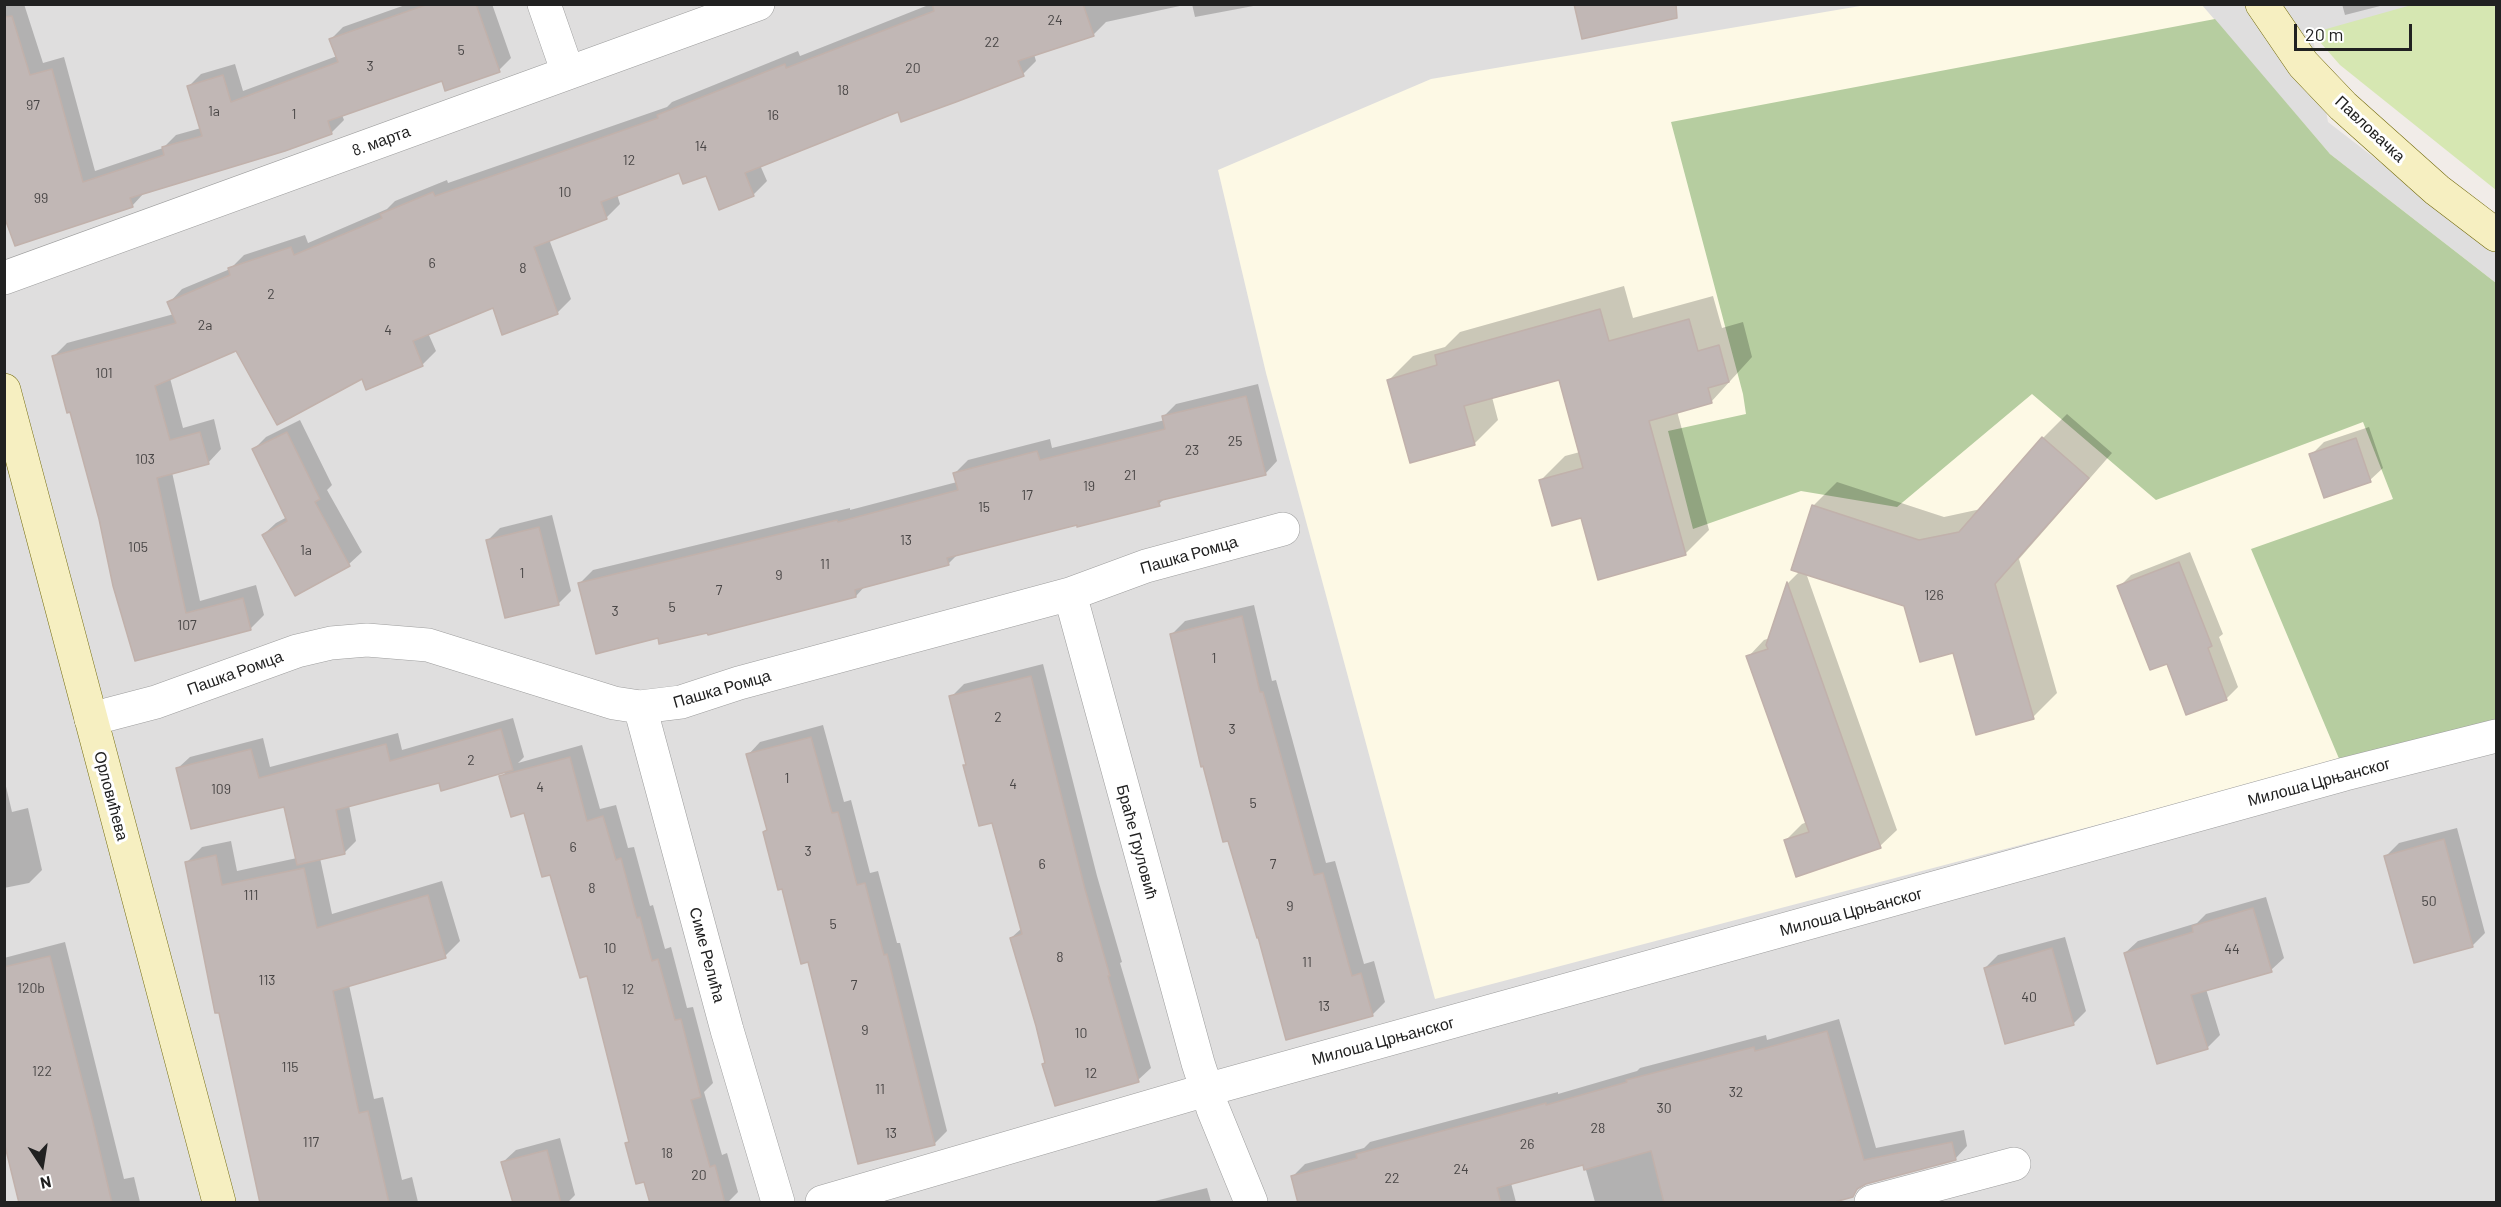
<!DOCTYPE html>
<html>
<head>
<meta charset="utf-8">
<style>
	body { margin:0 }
	#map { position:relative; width:2501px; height:1207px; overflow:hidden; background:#f1ece8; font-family:Barlow,sans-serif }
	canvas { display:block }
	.frame { position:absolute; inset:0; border:6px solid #212121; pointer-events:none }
	.north { position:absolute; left:12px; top:1135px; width:60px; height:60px; -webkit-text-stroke:4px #fff; paint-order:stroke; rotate:168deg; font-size:16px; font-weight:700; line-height:24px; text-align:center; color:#212121 }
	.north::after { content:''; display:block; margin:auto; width:21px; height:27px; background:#212121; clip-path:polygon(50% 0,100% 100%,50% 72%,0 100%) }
	.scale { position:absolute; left:2294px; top:24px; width:118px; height:27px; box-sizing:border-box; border:3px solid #212121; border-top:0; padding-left:8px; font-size:18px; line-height:21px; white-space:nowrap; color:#212121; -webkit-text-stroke:4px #fff; paint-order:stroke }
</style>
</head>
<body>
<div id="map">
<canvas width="2501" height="1207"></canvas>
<div class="frame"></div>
<div class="north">N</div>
<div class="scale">20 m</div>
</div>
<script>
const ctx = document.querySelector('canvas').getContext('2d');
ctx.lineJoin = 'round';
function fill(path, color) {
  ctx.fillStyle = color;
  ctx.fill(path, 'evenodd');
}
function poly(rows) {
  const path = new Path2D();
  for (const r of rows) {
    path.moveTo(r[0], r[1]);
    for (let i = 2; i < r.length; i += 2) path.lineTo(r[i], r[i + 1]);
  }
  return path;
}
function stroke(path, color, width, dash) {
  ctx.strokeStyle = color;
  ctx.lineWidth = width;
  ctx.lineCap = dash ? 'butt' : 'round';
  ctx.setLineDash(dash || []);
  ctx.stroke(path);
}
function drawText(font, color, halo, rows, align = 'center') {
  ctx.font = font + ' Barlow,sans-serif';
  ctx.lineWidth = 6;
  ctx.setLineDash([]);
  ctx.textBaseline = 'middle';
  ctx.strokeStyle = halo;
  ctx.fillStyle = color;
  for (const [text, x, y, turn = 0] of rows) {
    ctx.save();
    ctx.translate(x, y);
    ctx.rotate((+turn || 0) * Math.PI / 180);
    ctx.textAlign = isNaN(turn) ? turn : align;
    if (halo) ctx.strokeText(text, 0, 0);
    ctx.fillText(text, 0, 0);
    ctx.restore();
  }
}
const residential = poly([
	[5,5,2415,5,2312,34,2328,122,2496,252,2496,1202,5,1202]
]);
const education = poly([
	[1866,5,2202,5,2330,154,2496,283,2340,761,1435,999,1266,373,1218,170,1431,79]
]);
const grass = poly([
	[2415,4,2496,5,2496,190,2340,65,2312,33]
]);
const forest = poly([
	[2215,19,2330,154,2496,283,2496,720,2340,761,2251,549,2393,499,2363,422,2156,500,2032,394,1897,507,1801,491,1693,529,1668,431,1746,414,1743,394,1671,122]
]);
const shadow = poly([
	[4,4,24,4,43,63,64,57,95,171,163,148,176,135,201,128,189,86,201,74,235,64,243,91,337,56,331,39,343,27,408,4,492,4,511,58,499,70,443,80,342,115,344,120,331,133,144,193,132,206,4,211],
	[931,4,1189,4,1106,22,1093,35,1034,54,1036,61,1023,74,899,110,760,165,767,181,753,195,707,174,680,171,617,194,620,204,607,217,549,239,571,299,557,313,494,306,428,333,436,351,422,365,362,377,237,349,170,378,183,428,214,419,221,449,208,463,172,472,200,601,256,585,264,615,250,629,136,659,71,411,53,357,67,343,174,314,169,303,182,289,230,269,244,255,305,235,308,243,387,209,395,201,447,180,448,183,667,107,672,102,798,51,800,56],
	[1192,4,1264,4,1195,17],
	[2342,4,2388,4,2345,15],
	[1624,286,1633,318,1713,296,1722,328,1743,322,1752,357,1711,402,1677,411,1709,530,1685,554,1582,516,1541,480,1565,456,1580,452,1560,378,1492,397,1498,420,1474,444,1389,380,1413,356,1445,347,1460,332],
	[1258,384,1277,461,1265,474,1166,497,1159,504,958,554,948,564,866,585,856,596,659,637,580,583,593,570,850,508,850,510,957,482,955,473,968,460,1050,439,1052,448,1165,420,1164,416,1176,404],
	[2067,414,2112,453,2019,559,2057,693,2033,717,1954,651,1905,605,1806,573,1897,830,1880,846,1785,841,1802,824,1807,822,1748,657,1764,640,1770,638,1788,583,1800,571,1813,506,1837,482,1944,517,1981,509,2043,438],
	[300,420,332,485,327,490,362,552,349,564,263,535,276,523,287,517,254,449,266,437],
	[2369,427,2383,468,2370,480,2311,455,2324,442],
	[552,515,571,591,558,604,487,541,500,528],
	[2190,552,2223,634,2219,637,2238,687,2226,699,2168,662,2119,587,2131,575],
	[1254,605,1272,681,1276,680,1326,863,1335,861,1364,964,1374,961,1385,1002,1373,1014,1259,936,1172,634,1185,621],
	[1043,664,1097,876,1122,962,1120,963,1151,1068,1138,1080,1047,1062,1011,938,1022,928,994,821,965,766,967,763,951,697,964,684],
	[513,718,524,757,518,763,582,745,600,809,616,805,628,848,634,847,650,906,653,905,665,949,671,947,687,1008,693,1007,713,1083,704,1092,722,1155,727,1153,738,1192,728,1202,651,1202,645,1180,627,1144,630,1140,588,974,551,873,525,811,501,777,508,770,440,782,349,805,356,841,344,853,320,858,332,914,442,881,460,941,445,956,349,985,374,1099,383,1097,402,1180,412,1177,418,1202,261,1202,187,862,202,847,231,841,237,871,297,858,285,805,178,768,190,757,263,738,270,767,398,733,402,750],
	[823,725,844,802,851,800,870,873,878,871,897,943,900,943,947,1131,934,1144,809,960,764,832,768,828,748,755,760,742],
	[4,778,12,812,28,808,42,870,29,883,4,888],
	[2457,828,2485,933,2472,946,2386,856,2399,843],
	[2266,897,2284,958,2271,970,2206,989,2220,1035,2207,1048,2125,953,2138,941,2197,923,2206,914],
	[2065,937,2086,1011,2073,1024,1985,968,1998,955],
	[65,942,124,1179,134,1177,140,1202,21,1202,4,1024,4,958],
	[1839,1019,1876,1148,1964,1130,1967,1146,1955,1159,1863,1184,1853,1194,1818,1202,1595,1202,1584,1163,1511,1183,1516,1202,1299,1202,1292,1177,1305,1164,1364,1148,1370,1142,1558,1092,1558,1094,1637,1071,1640,1068,1766,1035,1767,1040],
	[560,1138,575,1195,568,1202,514,1202,503,1162,516,1150],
	[1207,1188,1211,1202,1151,1202]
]);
const building = poly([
	[428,4,476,4,500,72,445,91,442,81,328,121,332,134,285,151,130,198,133,207,15,246,4,216,4,17,12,16,30,75,52,69,83,182,164,155,162,147,202,136,187,86,223,75,231,102,338,62,329,39,428,4],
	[932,4,1083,4,1094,36,1018,61,1024,76,956,102,901,122,898,112,745,173,754,196,719,210,706,176,683,184,679,173,601,202,607,219,534,247,558,314,502,335,493,308,413,341,423,366,366,390,362,379,277,425,236,351,155,386,170,440,200,432,209,464,157,478,186,613,243,598,251,630,135,661,113,586,99,519,70,412,67,413,52,356,176,323,167,302,230,275,228,268,291,247,294,255,382,218,380,214,433,192,435,196,658,118,657,115,785,64,786,68,934,11,932,4],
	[1574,4,1676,4,1677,18,1582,39,1574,4],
	[1600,309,1609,341,1689,319,1698,351,1719,345,1729,382,1708,388,1712,403,1649,421,1686,555,1598,580,1581,518,1552,526,1539,480,1583,468,1559,380,1464,406,1475,445,1410,463,1387,380,1437,365,1435,355,1600,309],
	[1246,396,1266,475,1158,501,1160,506,1077,527,1077,525,947,558,949,565,855,590,856,597,708,635,707,633,659,644,658,638,596,654,578,583,837,520,838,522,958,490,953,473,1037,451,1040,460,1165,429,1162,416,1246,396],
	[287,432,320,499,315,502,350,566,295,596,262,535,287,521,252,449,287,432],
	[2042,437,2089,478,1995,584,2034,719,1976,735,1953,653,1920,662,1904,606,1791,570,1812,505,1919,540,1959,532,2042,437],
	[2356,438,2371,482,2324,498,2309,454,2356,438],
	[539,527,559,605,505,618,486,540,539,527],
	[2179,562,2212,646,2208,648,2227,700,2186,715,2167,664,2150,670,2117,586,2179,562],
	[1787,582,1881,848,1796,877,1784,840,1809,832,1746,656,1768,649,1766,645,1787,582],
	[1242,616,1260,692,1263,692,1314,875,1323,873,1352,976,1361,973,1373,1016,1286,1040,1258,937,1257,938,1228,841,1223,842,1203,766,1201,767,1170,634,1242,616],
	[1031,676,1085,889,1110,976,1108,976,1139,1082,1055,1106,1042,1064,1045,1063,1036,1026,1010,938,1022,934,992,823,979,826,963,765,966,765,949,696,1031,676],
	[501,729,513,770,441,791,439,783,336,810,345,854,297,865,284,807,191,829,176,768,251,749,259,778,386,744,390,761,501,729],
	[811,737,832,813,838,812,857,885,865,883,884,955,887,954,935,1145,858,1164,808,962,801,964,782,889,778,890,763,832,767,830,746,754,811,737],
	[570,757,587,821,603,816,616,860,621,858,637,918,640,917,652,961,658,959,675,1020,681,1019,701,1097,691,1100,710,1167,715,1165,725,1203,650,1203,644,1182,636,1184,625,1143,629,1142,587,976,580,978,550,875,542,877,524,813,511,817,499,776,570,757],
	[2444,839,2473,947,2414,963,2384,856,2444,839],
	[216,855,222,885,304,868,317,928,428,895,446,958,333,991,359,1113,368,1111,389,1203,260,1203,219,1013,215,1013,185,862,216,855],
	[2253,908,2272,972,2191,995,2208,1049,2157,1064,2124,953,2193,932,2192,926,2253,908],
	[2052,948,2074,1025,2005,1044,1984,968,2052,948],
	[50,956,93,1122,112,1203,19,1203,4,1142,4,967,50,956],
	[1827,1031,1864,1160,1952,1142,1956,1160,1866,1184,1857,1189,1853,1197,1831,1203,1664,1203,1651,1151,1584,1170,1583,1165,1497,1188,1501,1203,1298,1203,1291,1176,1357,1158,1356,1154,1546,1103,1546,1105,1627,1082,1626,1080,1754,1047,1755,1051,1827,1031],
	[547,1150,561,1203,513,1203,501,1162,547,1150]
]);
const street = poly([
	[544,4,568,73],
	[4,278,758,4],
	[1070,594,1198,1063,1213,1109,1251,1202],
	[640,707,727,1030,778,1202],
	[91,719,156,702,297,651,331,643,367,640,428,645,614,703,640,707,681,702,739,683,1070,594,1146,566,1283,529],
	[822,1202,1206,1090,2345,774,2496,736],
	[1871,1202,2014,1164]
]);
const secondary = poly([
	[2262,4,2303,64,2343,106,2437,190,2496,235],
	[4,390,219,1202]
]);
const numberNames = [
	["24",1055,20],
	["22",992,42],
	["5",461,50],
	["3",370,66],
	["20",913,68],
	["18",843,90],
	["97",33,105],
	["1a",214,111],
	["1",294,114],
	["16",773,115],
	["14",701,146],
	["12",629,160],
	["10",565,192],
	["99",41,198],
	["6",432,263],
	["8",523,268],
	["2",271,294],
	["2a",205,325],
	["4",388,330],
	["101",104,373],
	["25",1235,441],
	["23",1192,450],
	["103",145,459],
	["21",1130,475],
	["19",1089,486],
	["17",1027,495],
	["15",984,507],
	["13",906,540],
	["105",138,547],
	["1a",306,550],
	["11",825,564],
	["1",522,573],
	["9",779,575],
	["7",719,590],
	["126",1934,595],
	["5",672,607],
	["3",615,611],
	["107",187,625],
	["1",1214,658],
	["2",998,717],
	["3",1232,729],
	["2",471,760],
	["1",787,778],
	["4",1013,784],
	["4",540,787],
	["109",221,789],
	["5",1253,803],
	["6",573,847],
	["3",808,851],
	["6",1042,864],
	["7",1273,864],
	["8",592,888],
	["111",251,895],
	["50",2429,901],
	["9",1290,906],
	["5",833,924],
	["10",610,948],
	["44",2232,949],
	["8",1060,957],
	["11",1307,962],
	["113",267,980],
	["7",854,985],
	["120b",31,988],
	["12",628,989],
	["40",2029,997],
	["13",1324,1006],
	["9",865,1030],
	["10",1081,1033],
	["115",290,1067],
	["122",42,1071],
	["12",1091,1073],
	["11",880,1089],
	["32",1736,1092],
	["30",1664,1108],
	["28",1598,1128],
	["13",891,1133],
	["117",311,1142],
	["26",1527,1144],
	["18",667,1153],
	["24",1461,1169],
	["20",699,1175],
	["22",1392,1178]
];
const streetNames = [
	["Павловачка",2370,129,43],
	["8. марта",381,141,-20],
	["Пашка Ромца",1189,555,-16],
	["Пашка Ромца",235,673,-20],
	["Пашка Ромца",722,689,-16],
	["Милоша Црњанског",2319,782,-15],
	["Орловићева",111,796,75],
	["Браће Груловић",1137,842,75],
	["Милоша Црњанског",1851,912,-15],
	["Симе Релића",707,955,75],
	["Милоша Црњанског",1383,1041,-15]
];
fill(residential, '#dfdede');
fill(education, '#fdf9e5');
fill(grass, '#d6e7b2');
fill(forest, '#b6cda0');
fill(shadow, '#0003');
fill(building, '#c1b7b5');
stroke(building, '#c1b1ab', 1.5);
stroke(street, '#9e9e9e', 34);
stroke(secondary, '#736b0d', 34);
stroke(street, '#fff', 33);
stroke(secondary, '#f6efc1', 33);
drawText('14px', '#494646', null, numberNames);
drawText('16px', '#212121', '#fff', streetNames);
</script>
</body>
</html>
